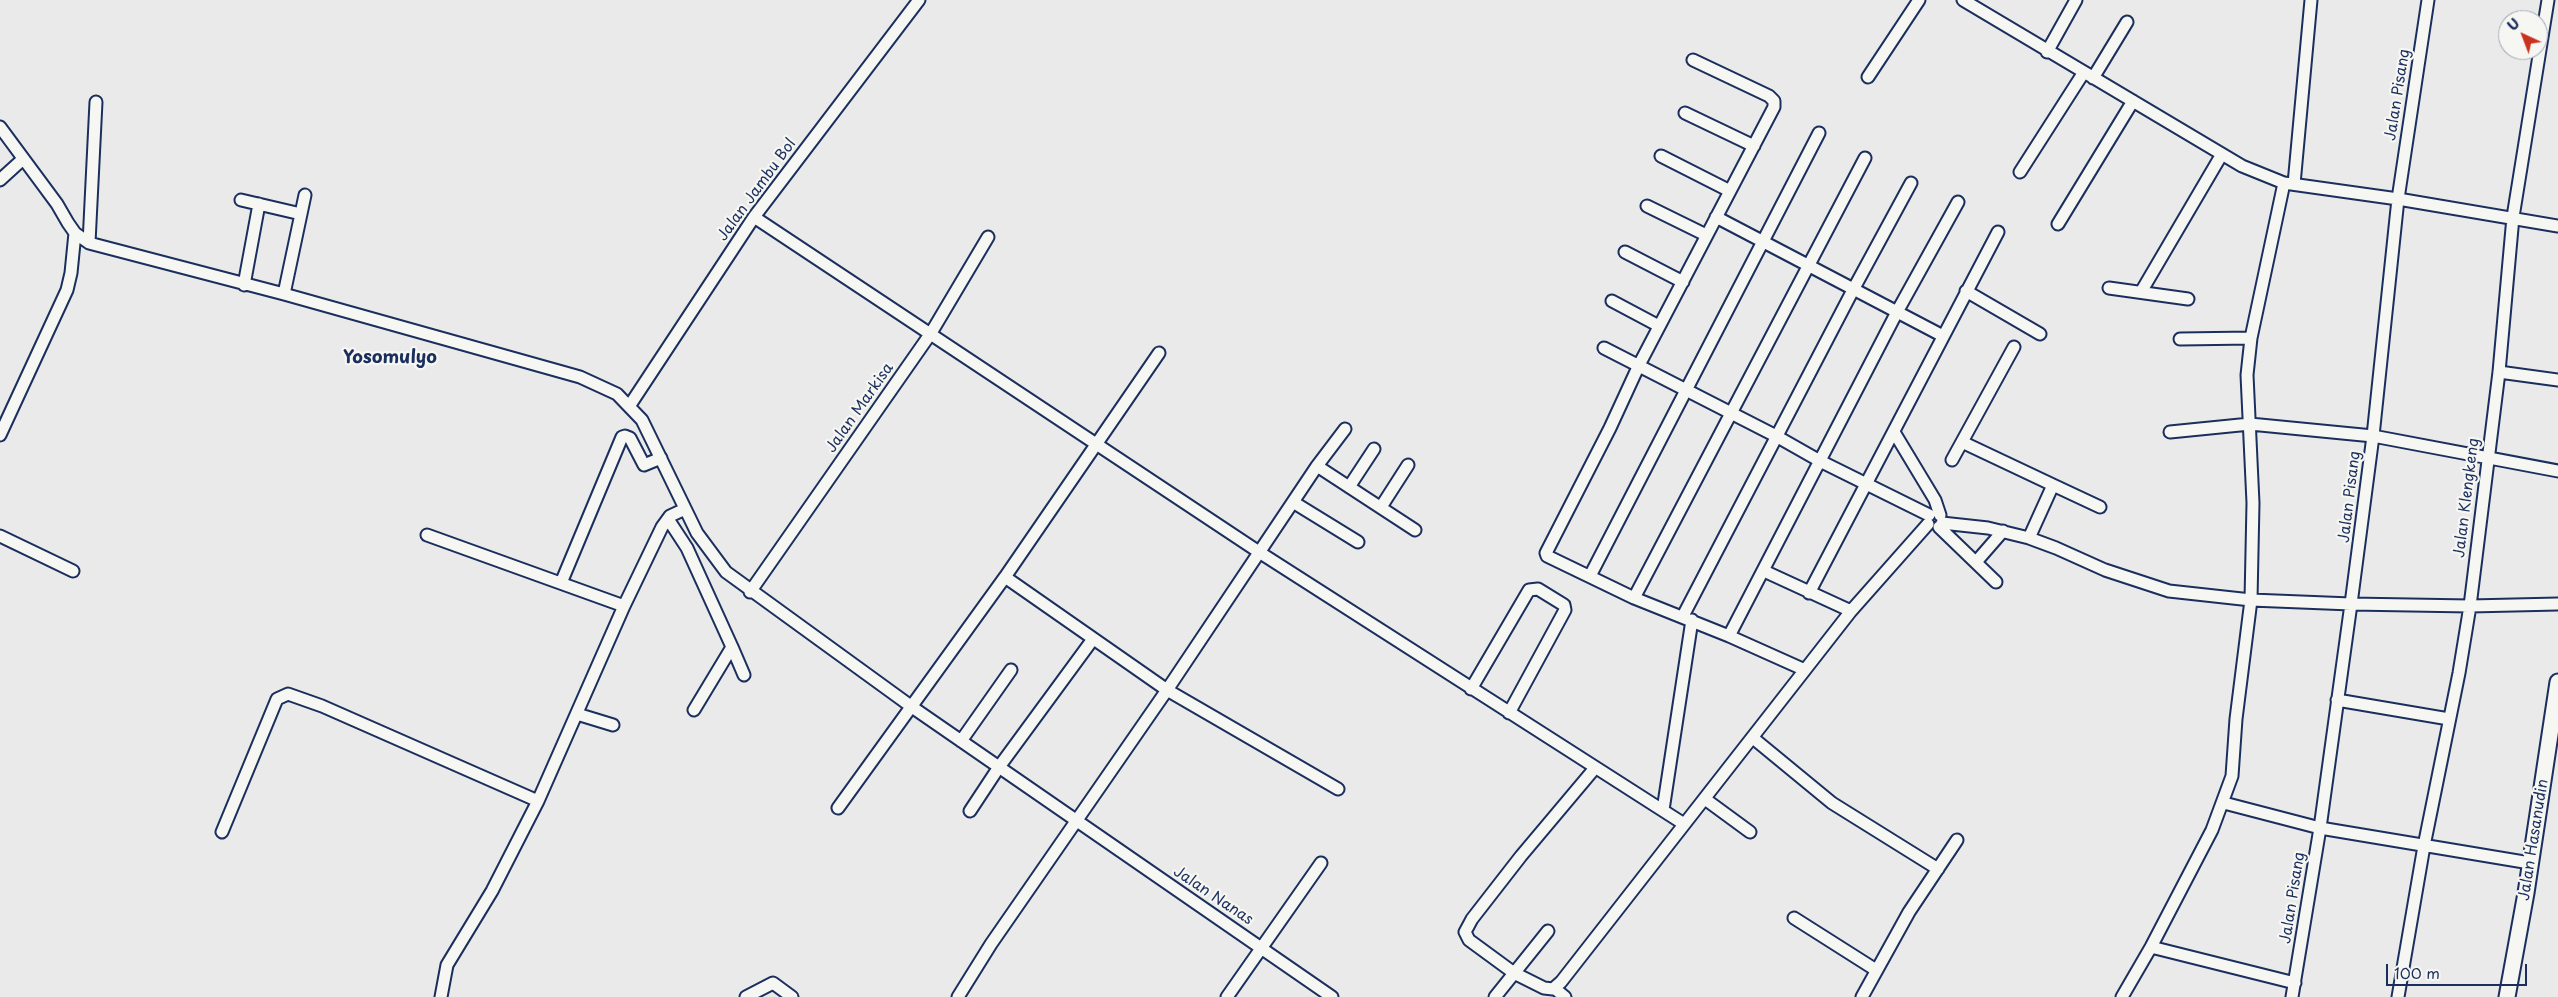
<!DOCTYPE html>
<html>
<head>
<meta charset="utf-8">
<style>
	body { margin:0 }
	#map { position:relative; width:2558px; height:997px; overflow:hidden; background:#e9eae9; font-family:"Playpen Sans",sans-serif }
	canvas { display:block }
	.north { position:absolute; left:2498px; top:10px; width:50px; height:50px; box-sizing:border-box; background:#f6f6f2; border:1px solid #9ea6b7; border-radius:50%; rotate:317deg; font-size:14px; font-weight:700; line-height:20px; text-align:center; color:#1b2f5e }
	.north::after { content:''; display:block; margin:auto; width:18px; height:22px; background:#c8321e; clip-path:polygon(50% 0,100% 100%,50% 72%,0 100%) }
	.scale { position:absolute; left:2386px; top:964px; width:141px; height:22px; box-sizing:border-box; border:2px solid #1b2f5e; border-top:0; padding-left:6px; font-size:15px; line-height:18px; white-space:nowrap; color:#1b2f5e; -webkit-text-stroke:4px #f6f6f2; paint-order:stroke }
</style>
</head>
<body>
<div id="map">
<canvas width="2558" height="997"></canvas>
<div class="north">U</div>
<div class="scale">100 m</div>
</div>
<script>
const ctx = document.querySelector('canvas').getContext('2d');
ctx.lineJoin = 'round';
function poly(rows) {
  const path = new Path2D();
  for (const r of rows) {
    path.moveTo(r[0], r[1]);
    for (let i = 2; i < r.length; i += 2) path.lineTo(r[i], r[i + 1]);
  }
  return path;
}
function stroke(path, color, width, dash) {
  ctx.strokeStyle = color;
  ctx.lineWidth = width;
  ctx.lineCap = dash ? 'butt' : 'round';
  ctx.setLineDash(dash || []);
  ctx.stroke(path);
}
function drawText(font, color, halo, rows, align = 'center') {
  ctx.font = font + ' "Playpen Sans",sans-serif';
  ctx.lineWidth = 4.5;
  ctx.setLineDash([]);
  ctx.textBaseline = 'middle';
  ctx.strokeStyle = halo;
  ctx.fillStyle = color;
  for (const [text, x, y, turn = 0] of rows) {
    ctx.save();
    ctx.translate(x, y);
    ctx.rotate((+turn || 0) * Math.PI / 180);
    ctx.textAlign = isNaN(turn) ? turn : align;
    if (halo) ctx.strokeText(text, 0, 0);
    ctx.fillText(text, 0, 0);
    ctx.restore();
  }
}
const minor = poly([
	[1963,0,2084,72],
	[2047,52,2076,0],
	[1693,60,1769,96,1774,101,1774,107,1639,365,1610,428,1546,553,1547,556,1634,598,1729,636,1897,312,1958,202],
	[1868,77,1919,0],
	[2093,78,2127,22],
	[1685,113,1754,146],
	[0,127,57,204,68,223,75,233,89,243,284,294,580,377,617,394,642,420,697,533,726,572,912,707,1332,997],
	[1661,156,1730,191],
	[2020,172,2084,72,2242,166,2284,183,2398,199,2558,226],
	[0,180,23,159],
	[2294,184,2311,0],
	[241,200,301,214],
	[1647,206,1706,235],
	[754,217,1259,552,1684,824],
	[1716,217,1943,336],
	[2058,224,2133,101],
	[89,243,96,102],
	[1625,252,1683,282],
	[244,285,259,204],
	[2109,288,2188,299],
	[1966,291,2040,334],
	[2141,292,2222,154],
	[284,294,305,195],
	[1612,301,1659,326],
	[2180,339,2251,338],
	[1604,348,1776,436,1820,461,1929,515],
	[2499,372,2558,380],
	[630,405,754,217,919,0],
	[1894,432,1935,500,1940,515],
	[2170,432,2250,424,2373,436,2558,471],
	[0,435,67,290,71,273,75,233],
	[1962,442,2053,485],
	[1952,460,2014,347],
	[1317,466,1415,530],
	[1349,487,1374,449],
	[1293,502,1358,542],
	[1381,507,1408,465],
	[668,519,687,548,732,647,694,710],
	[1942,523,1988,528,2029,538,2056,548,2105,570,2169,591,2251,600,2351,604,2470,606,2558,604],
	[1939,527,1996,582],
	[427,535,624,606],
	[0,536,73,571],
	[2029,538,2053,485,2100,507],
	[1976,562,2003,531],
	[1764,571,1851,611],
	[1590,576,1819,133],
	[1005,577,1167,690,1338,789],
	[561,583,622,437,625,436,630,438,644,465,661,458],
	[750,592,931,333,988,237],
	[1809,593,1998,232],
	[1634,598,1865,158],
	[1683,616,1853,290,1911,183],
	[1729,636,1805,670],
	[732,647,744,675],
	[1471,689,1529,590,1538,589,1564,605,1565,610,1509,713],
	[2337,700,2449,719],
	[577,714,613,725],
	[1753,738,1832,803,1938,869],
	[961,741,1011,670],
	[1595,768,1521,856,1472,919,1465,932,1469,940,1514,973,1544,988,1553,989,1561,982,1851,611,1928,524],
	[1705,799,1750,832],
	[2224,803,2320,828,2530,863],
	[838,808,1005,577,1159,353],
	[1663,810,1692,620],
	[970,811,999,767,1093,639],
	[222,832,277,699,288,694,322,706,538,801],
	[1794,918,1876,970],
	[2151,947,2295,983],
	[1554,988,1565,997],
	[441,997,447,965,492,891,538,801,624,606,662,527,670,516,685,509],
	[746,997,773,983,792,997],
	[958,997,991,944,1167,690,1317,466,1345,429],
	[1227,997,1321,863],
	[1495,997,1548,931],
	[1862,997,1909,912,1957,840],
	[2122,997,2151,947,2212,830,2232,776,2236,719,2251,600,2253,503,2247,375,2251,338,2284,183],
	[2292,997,2320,828,2351,604,2373,436,2398,199,2428,0],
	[2398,997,2424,846,2459,673,2470,606,2499,372,2513,217,2548,0]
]);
const major = poly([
	[2507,997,2526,893,2558,682]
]);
const streetNames = [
	["Jalan Pisang",2398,95,-81],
	["Jalan Jambu Bol",757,190,-54],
	["Jalan Markisa",860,408,-55],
	["Jalan Pisang",2350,497,-83],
	["Jalan Klengkeng",2467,498,-83],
	["Jalan Hasanudin",2534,840,-81],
	["Jalan Nanas",1213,896,34],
	["Jalan Pisang",2293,898,-81]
];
const quarterNames = [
	["Yosomulyo",390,358]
];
stroke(minor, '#1b2f5e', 15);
stroke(major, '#1b2f5e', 19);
stroke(minor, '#f6f6f2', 11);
stroke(major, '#f6f6f2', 15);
drawText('15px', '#1b2f5e', '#f6f6f2', streetNames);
drawText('bold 18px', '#1b2f5e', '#f6f6f2', quarterNames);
</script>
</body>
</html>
